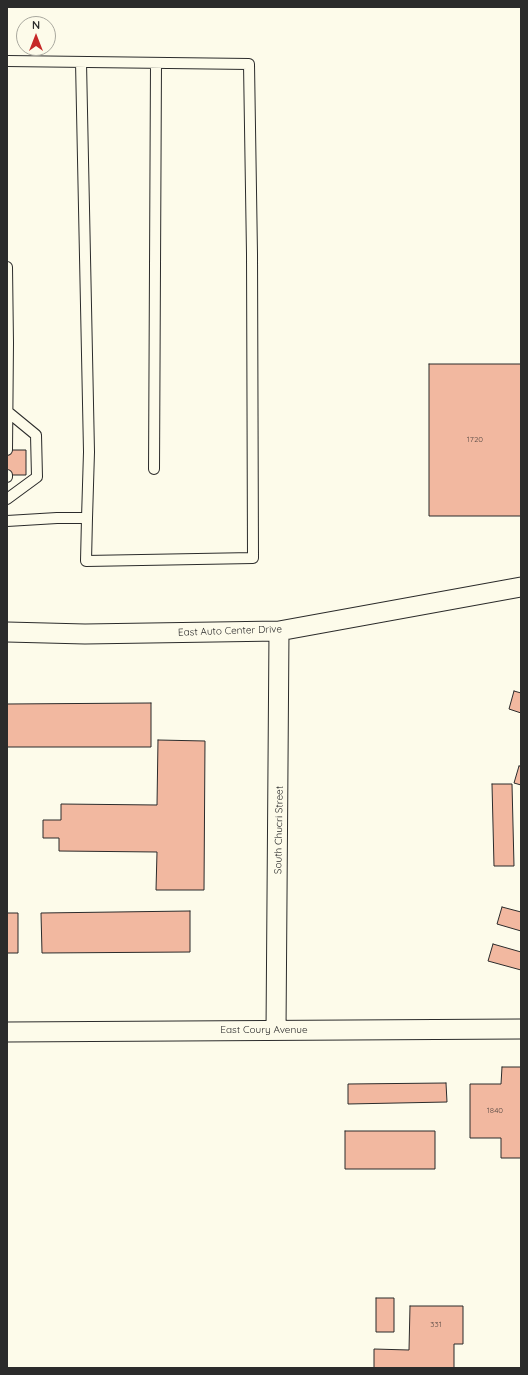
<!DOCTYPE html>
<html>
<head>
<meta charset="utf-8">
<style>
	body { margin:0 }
	#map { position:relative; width:528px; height:1375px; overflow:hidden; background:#fdfbea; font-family:Quicksand,sans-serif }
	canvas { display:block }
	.frame { position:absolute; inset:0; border:8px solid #2b2b2b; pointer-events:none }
	.north { position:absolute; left:16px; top:16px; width:40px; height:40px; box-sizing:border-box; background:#fdfbea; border:1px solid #a9a89e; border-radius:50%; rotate:0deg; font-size:11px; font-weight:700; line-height:16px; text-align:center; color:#2b2b2b }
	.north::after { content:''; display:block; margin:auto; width:14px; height:18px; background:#c62828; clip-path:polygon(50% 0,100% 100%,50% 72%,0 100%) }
</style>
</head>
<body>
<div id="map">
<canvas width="528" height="1375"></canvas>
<div class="frame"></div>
<div class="north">N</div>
</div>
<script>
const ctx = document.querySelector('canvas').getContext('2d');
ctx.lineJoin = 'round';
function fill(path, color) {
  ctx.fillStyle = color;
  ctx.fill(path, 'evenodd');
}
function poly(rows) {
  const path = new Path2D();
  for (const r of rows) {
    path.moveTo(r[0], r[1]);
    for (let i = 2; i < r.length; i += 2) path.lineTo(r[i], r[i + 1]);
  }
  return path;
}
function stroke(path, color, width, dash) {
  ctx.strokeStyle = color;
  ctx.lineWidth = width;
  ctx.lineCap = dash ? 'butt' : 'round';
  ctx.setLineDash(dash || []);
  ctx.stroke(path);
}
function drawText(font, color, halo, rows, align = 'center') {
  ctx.font = font + ' Quicksand,sans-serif';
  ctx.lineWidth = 3;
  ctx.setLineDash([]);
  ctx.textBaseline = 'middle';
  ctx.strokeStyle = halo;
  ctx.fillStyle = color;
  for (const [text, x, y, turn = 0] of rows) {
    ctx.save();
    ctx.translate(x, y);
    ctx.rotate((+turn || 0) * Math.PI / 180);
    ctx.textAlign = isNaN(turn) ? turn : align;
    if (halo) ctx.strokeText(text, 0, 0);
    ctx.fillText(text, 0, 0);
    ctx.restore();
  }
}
const building = poly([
	[429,364,521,364,521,516,429,516,429,364],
	[7,450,26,450,26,475,7,475,7,450],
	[514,691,521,693,521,713,509,709,514,691],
	[151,703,151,747,7,747,7,704,151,703],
	[158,740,205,741,204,890,156,890,157,852,59,851,59,838,43,838,43,820,61,820,61,804,157,805,158,740],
	[519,766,521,766,521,785,514,783,519,766],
	[492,784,512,784,514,866,494,866,492,784],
	[502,907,521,912,521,931,497,924,502,907],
	[190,911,190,952,42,953,41,913,190,911],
	[7,913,18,913,18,953,7,953,7,913],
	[493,944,521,952,521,970,488,961,493,944],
	[502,1067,521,1067,521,1158,501,1158,501,1138,470,1138,470,1084,501,1084,502,1067],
	[446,1083,447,1102,348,1104,348,1084,446,1083],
	[345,1131,435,1131,435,1169,345,1169,345,1131],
	[376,1298,394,1298,394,1332,376,1332,376,1298],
	[410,1306,463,1306,463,1344,454,1344,454,1368,374,1368,374,1349,409,1350,410,1306]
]);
const service = poly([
	[7,61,249,64,252,254,253,558,86,561,87,518,57,518,7,521],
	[81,62,89,452,87,518],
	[7,267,8,343,7,450],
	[154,469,156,63],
	[7,477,7,475],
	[7,499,37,477,36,435,8,412]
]);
const minor = poly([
	[7,632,85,634,279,631,521,587],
	[276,1030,279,631],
	[7,1032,521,1029]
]);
const numberNames = [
	["1720",475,440],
	["1840",495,1111],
	["331",436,1325]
];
const streetNames = [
	["East Auto Center Drive",230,631,-2],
	["South Chucri Street",279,830,-89],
	["East Coury Avenue",264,1030]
];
fill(building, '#f2b8a0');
stroke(building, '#2b2b2b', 1);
stroke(service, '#2b2b2b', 12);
stroke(minor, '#2b2b2b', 21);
stroke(service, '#fdfbea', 10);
stroke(minor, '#fdfbea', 19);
drawText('8px', '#5d4e48', null, numberNames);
drawText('10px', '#2b2b2b', '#fdfbea', streetNames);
</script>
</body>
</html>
